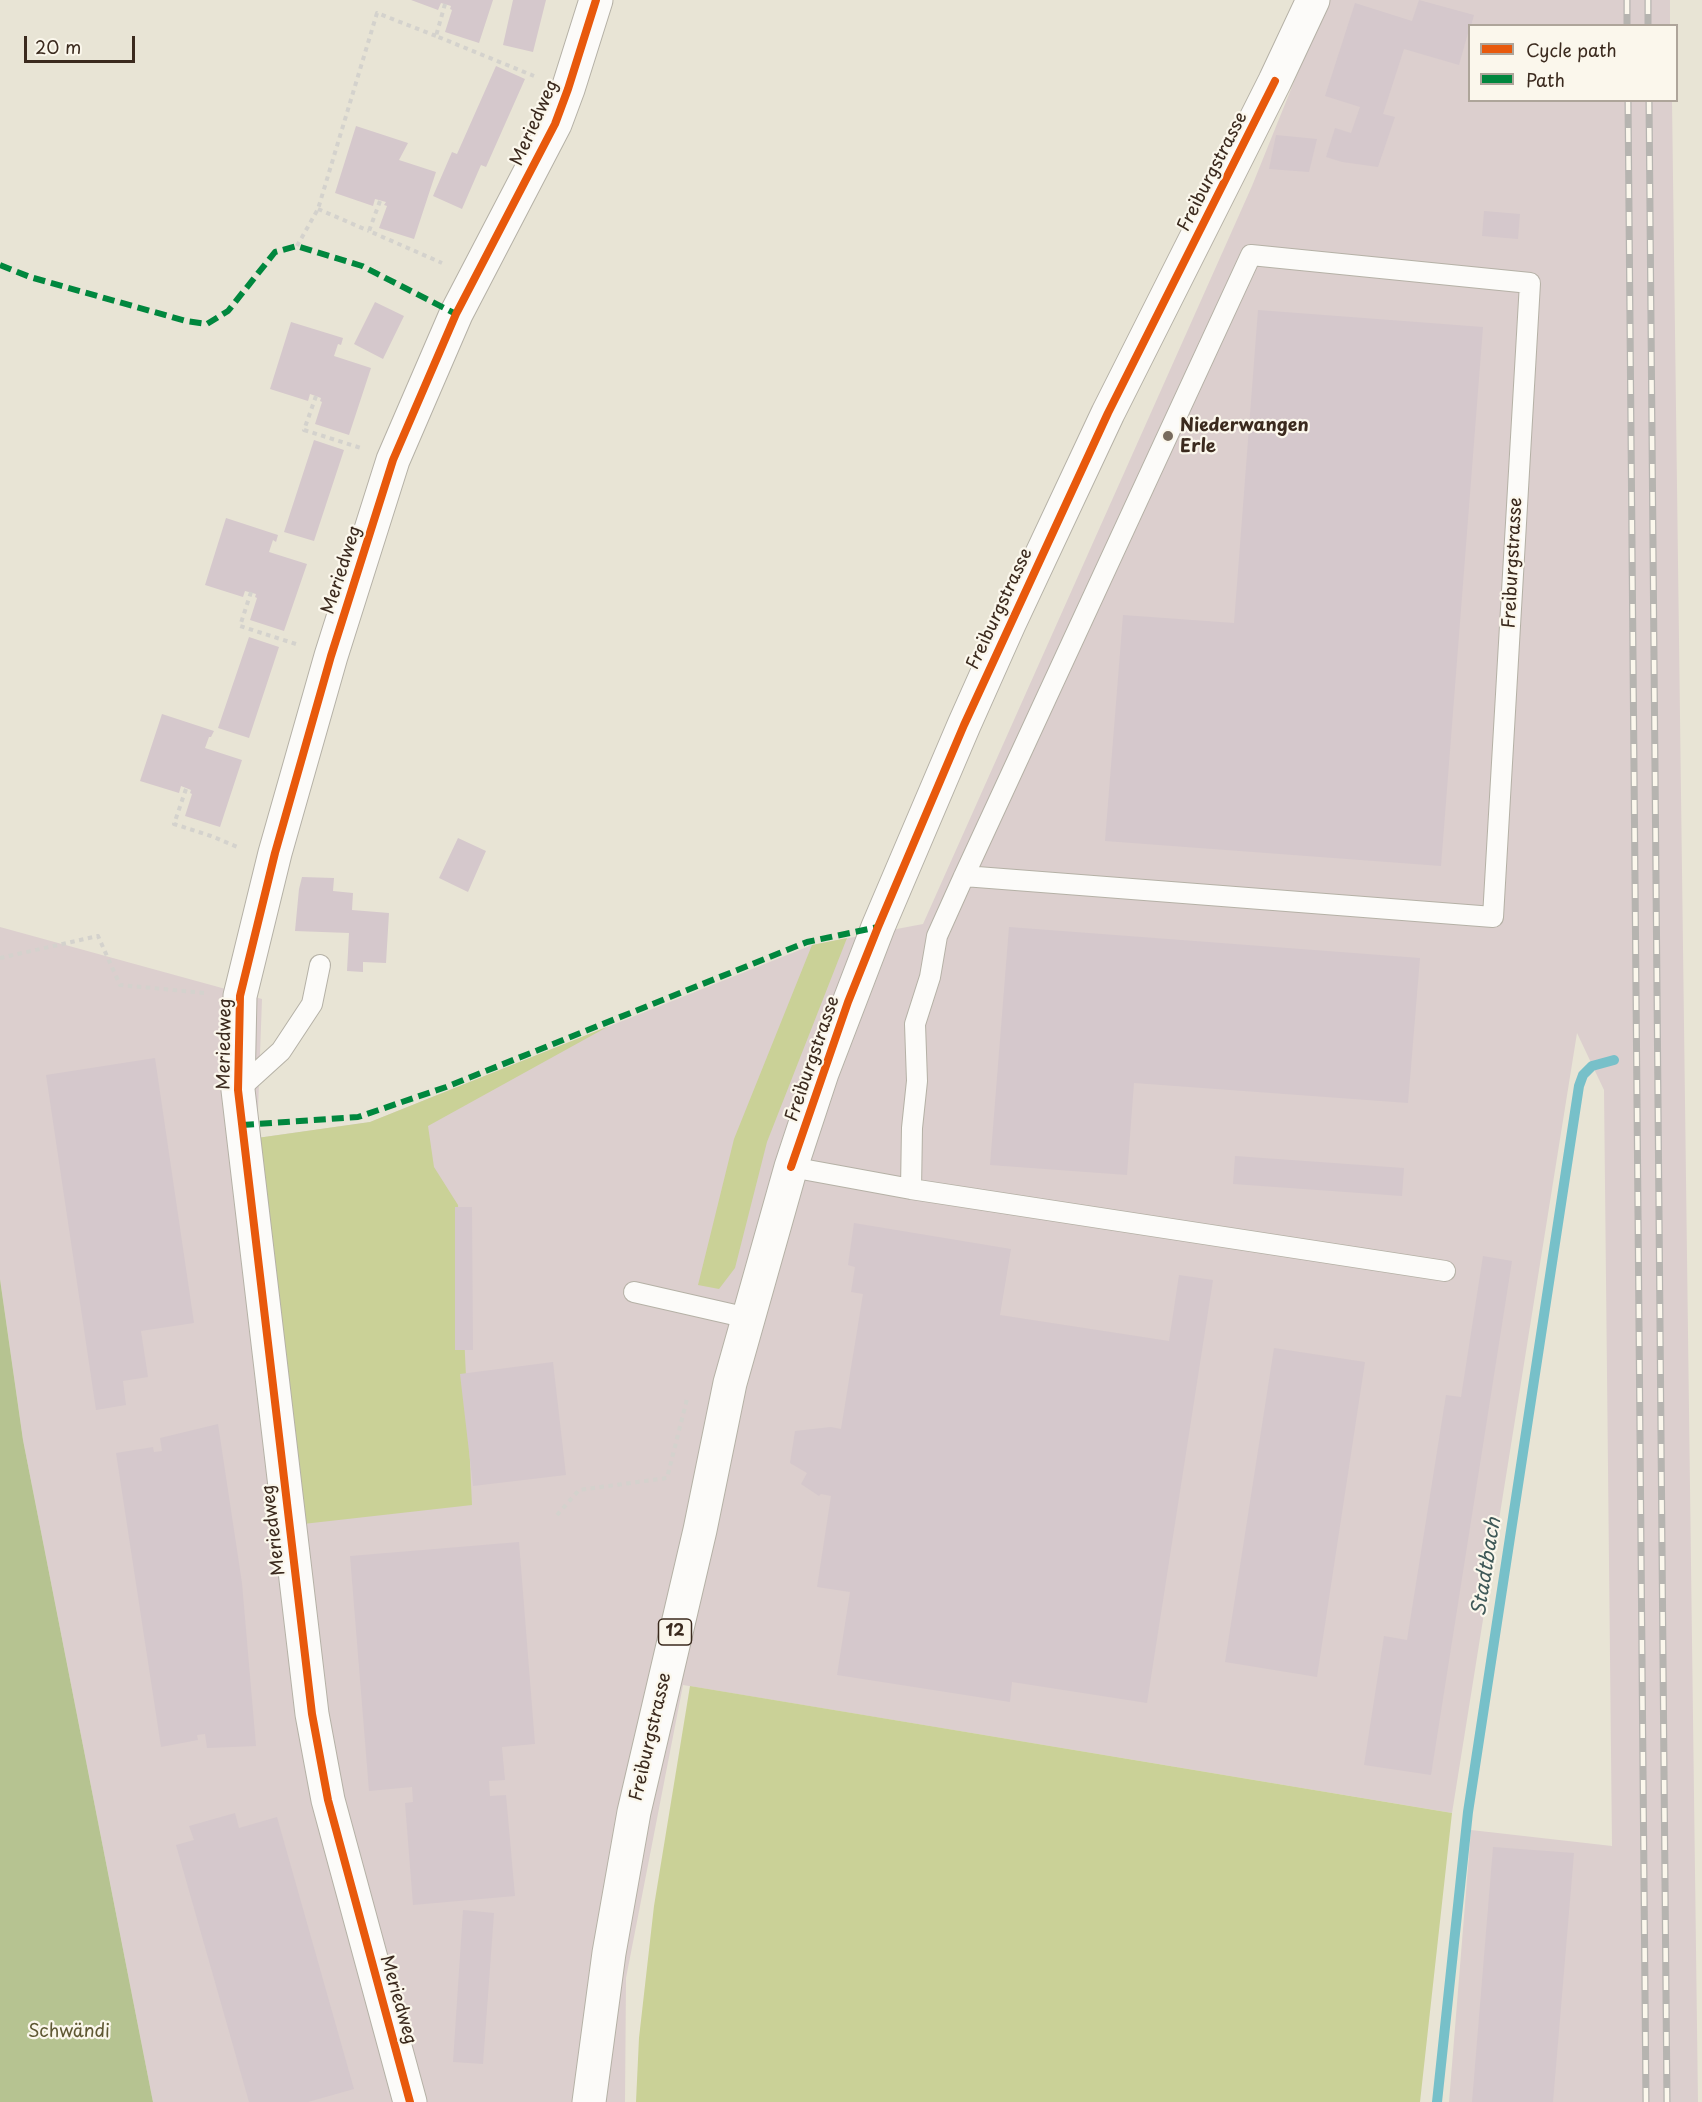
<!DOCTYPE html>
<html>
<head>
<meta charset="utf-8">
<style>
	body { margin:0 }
	#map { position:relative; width:1702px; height:2102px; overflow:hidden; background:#e8e4d5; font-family:"Playpen Sans",sans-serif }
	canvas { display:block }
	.legend { position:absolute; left:1468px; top:24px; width:210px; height:78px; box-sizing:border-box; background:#fbf7ec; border:2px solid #aea59a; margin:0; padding:8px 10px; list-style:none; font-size:18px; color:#3b2a1e }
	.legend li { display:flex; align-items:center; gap:12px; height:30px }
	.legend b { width:30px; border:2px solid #aea59a }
	.scale { position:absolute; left:24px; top:36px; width:111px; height:27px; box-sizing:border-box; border:3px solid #3b2a1e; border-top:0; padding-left:8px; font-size:18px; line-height:21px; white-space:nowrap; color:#3b2a1e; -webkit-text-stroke:4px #fbf7ec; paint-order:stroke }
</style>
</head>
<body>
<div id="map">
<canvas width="1702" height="2102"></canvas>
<ul class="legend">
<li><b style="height:8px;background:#e8590c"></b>Cycle path</li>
<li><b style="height:8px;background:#00873e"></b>Path</li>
</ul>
<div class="scale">20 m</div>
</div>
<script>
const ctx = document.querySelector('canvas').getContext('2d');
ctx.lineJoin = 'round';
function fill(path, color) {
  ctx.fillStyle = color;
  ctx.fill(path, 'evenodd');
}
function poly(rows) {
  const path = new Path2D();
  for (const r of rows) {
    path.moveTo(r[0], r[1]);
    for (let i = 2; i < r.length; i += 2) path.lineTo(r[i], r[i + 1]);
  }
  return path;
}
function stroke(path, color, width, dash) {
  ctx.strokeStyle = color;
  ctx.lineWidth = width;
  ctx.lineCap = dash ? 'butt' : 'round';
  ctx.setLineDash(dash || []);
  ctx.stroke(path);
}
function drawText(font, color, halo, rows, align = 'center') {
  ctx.font = font + ' "Playpen Sans",sans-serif';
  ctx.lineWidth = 4.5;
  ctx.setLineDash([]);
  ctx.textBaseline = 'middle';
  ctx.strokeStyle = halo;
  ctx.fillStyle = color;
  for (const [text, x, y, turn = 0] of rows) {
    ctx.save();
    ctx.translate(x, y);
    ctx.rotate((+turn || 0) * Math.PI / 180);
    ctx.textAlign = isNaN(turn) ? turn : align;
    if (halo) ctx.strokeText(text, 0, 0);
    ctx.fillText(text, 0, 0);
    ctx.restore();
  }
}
const industrial = poly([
	[1327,0,1670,0,1670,25,1470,26,1470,100,1672,101,1698,2102,1449,2102,1471,1830,1612,1846,1604,1090,1577,1033,1452,1813,683,1685,626,1978,625,2102,153,2102,23,1440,0,1279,0,927,262,999,257,1138,370,1122,812,945,923,924,1252,186]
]);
const green = poly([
	[847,938,767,1142,735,1268,719,1289,698,1285,734,1139,812,945],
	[609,1026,428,1126,434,1167,458,1205,472,1505,303,1524,257,1138,370,1122],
	[690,1686,1452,1813,1420,2102,636,2102,639,2038,654,1906]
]);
const forest = poly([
	[0,1279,23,1440,153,2102,0,2102]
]);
const stream = poly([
	[1437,2102,1468,1812,1579,1086,1583,1075,1592,1066,1614,1060]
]);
const building = poly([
	[411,0,493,0,479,43,445,32,452,10,450,9,451,6,441,3,438,10],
	[513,0,546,0,533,52,503,45],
	[1419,0,1474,15,1471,26,1470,26,1459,65,1404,49,1383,114,1395,117,1378,167,1342,162,1326,157,1335,128,1351,133,1360,107,1325,96,1355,3,1412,21],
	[496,66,525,79,486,167,481,165,462,209,433,196,452,152,457,154],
	[356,126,408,143,399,160,436,172,414,239,379,228,387,206,384,205,386,202,375,199,373,206,335,193],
	[1276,135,1317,139,1309,172,1269,169],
	[1484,211,1520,214,1518,239,1482,236],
	[375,302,404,316,383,359,354,344],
	[1258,310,1483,327,1441,866,1105,841,1123,615,1234,623],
	[291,322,343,338,341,345,338,344,334,356,371,368,349,435,315,424,322,402,320,401,321,398,310,394,308,401,270,389],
	[314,440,344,450,314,541,284,532],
	[226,518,278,535,276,542,273,540,269,552,307,564,284,631,250,620,257,598,255,597,256,594,245,591,243,597,205,585],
	[249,637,279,647,249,738,218,728],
	[162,714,214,731,211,737,209,737,205,748,242,760,220,827,185,816,192,794,190,793,191,790,181,786,179,793,140,781],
	[458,838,486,851,468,892,439,878],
	[302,877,334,878,333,891,353,893,352,910,389,913,386,963,363,962,363,972,347,971,349,933,295,931,299,889],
	[1009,927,1420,958,1408,1103,1134,1083,1127,1175,990,1165],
	[155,1058,194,1323,141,1331,148,1377,123,1381,126,1405,96,1410,46,1075],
	[1235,1156,1404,1168,1402,1196,1233,1184],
	[455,1207,472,1207,473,1350,455,1350],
	[854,1223,1011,1249,1000,1315,1169,1341,1179,1275,1213,1280,1147,1703,1012,1682,1010,1702,837,1675,850,1592,817,1587,831,1496,821,1494,819,1496,801,1484,807,1473,790,1463,795,1431,831,1427,841,1429,863,1294,851,1292,855,1267,848,1265],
	[1483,1256,1512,1261,1431,1775,1364,1765,1384,1636,1407,1640,1446,1395,1461,1397],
	[1274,1348,1365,1362,1317,1677,1225,1662],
	[553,1362,566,1475,473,1486,460,1374],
	[218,1424,242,1583,256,1746,207,1748,205,1734,197,1735,198,1740,161,1747,116,1453,153,1447,154,1452,162,1451,160,1438],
	[519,1542,535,1744,502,1747,505,1780,489,1781,490,1796,506,1795,515,1896,413,1905,405,1803,413,1802,412,1787,369,1791,350,1556],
	[235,1813,239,1828,277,1817,354,2089,308,2102,249,2102,176,1845,194,1840,189,1826],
	[1493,1847,1574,1853,1553,2102,1472,2102],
	[463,1910,494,1913,483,2064,453,2062]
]);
const path = poly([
	[445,4,436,36,534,76],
	[380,201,369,231,442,263],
	[318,209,369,231],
	[297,246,318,209,377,13,436,36],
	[316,396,304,430,361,448],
	[251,592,240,626,299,645],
	[186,789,174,824,211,836,240,848],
	[0,958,98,936,120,985,205,993],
	[557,1515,579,1490,667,1478,687,1399]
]);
const service = poly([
	[238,1090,281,1051,312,1004,320,965],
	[791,1167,911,1189,1445,1271],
	[911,1189,912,1128,917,1081,915,1024,930,977,937,936,964,876,1251,255,1530,283,1493,917,964,876],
	[634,1292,748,1318]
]);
const minor = poly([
	[410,2102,328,1800,312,1714,238,1090,240,996,275,853,331,656,393,460,456,314,555,124,568,89,596,0]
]);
const primary = poly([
	[589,2102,609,1953,634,1812,700,1530,730,1383,791,1167,822,1073,878,927,964,725,1009,624,1108,413,1275,81,1313,0]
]);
const rail = poly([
	[1627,0,1627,26],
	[1648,0,1648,26],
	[1628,100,1646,2102],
	[1649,100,1667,2102]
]);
const quiet = poly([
	[0,265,30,277,186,321,207,324,228,311,275,252,297,246,362,266,456,314],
	[242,1125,358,1117,446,1087,807,942,878,927]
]);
const cycleway = poly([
	[791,1167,848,1002,878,927,964,725,1108,413,1275,81],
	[410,2102,328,1800,312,1714,238,1090,240,996,275,853,331,656,393,460,456,314,555,124,568,89,596,0]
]);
const markers = [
	[1168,436,6,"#786b5e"]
];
const shields = [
	[675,1632,33]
];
const shieldNames = [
	["12",675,1632]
];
const streetNames = [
	["Meriedweg",535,123,-66],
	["Freiburgstrasse",1213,172,-63],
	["Freiburgstrasse",1513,563,-87],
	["Meriedweg",342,570,-72],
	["Freiburgstrasse",1000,609,-65],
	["Meriedweg",225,1044,-89],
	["Freiburgstrasse",813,1059,-71],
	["Meriedweg",274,1530,-97],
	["Freiburgstrasse",651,1737,-77],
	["Meriedweg",398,2000,74]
];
const poiNames = [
	["Niederwangen",1180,426],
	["Erle",1180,447]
];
const parkNames = [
	["Schwändi",69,2032]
];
const waterNames = [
	["Stadtbach",1487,1567,-81]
];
fill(industrial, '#dccfce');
fill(green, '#cad197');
fill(forest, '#b6c391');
stroke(stream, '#77c0c9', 10);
fill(building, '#d5c8cc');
stroke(service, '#b5b1a6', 22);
stroke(minor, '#b5b1a6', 35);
stroke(primary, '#b5b1a6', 35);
stroke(path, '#d4d2cd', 4, [4.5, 4.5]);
stroke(service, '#fcfbf9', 20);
stroke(minor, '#fcfbf9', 33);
stroke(primary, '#fcfbf9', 33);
stroke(rail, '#b6b4b0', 7);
stroke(rail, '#fbf7ec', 4.5, [14]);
stroke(quiet, '#00873e', 6, [12, 6]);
stroke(cycleway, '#e8590c', 8);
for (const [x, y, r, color] of markers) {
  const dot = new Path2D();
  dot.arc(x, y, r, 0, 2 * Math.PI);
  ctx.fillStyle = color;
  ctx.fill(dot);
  stroke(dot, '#fbf7ec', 2);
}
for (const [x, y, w] of shields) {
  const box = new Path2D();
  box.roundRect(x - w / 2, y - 13, w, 26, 4.5);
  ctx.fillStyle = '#fbf7ec';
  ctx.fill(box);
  stroke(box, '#3b2a1e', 1.5);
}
drawText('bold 16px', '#3b2a1e', null, shieldNames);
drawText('18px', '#3b2a1e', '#fbf7ec', streetNames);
drawText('bold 18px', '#3b2a1e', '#fbf7ec', poiNames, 'left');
drawText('18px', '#5f5833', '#fbf7ec', parkNames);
drawText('italic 20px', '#3f5958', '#fbf7ec', waterNames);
</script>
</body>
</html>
